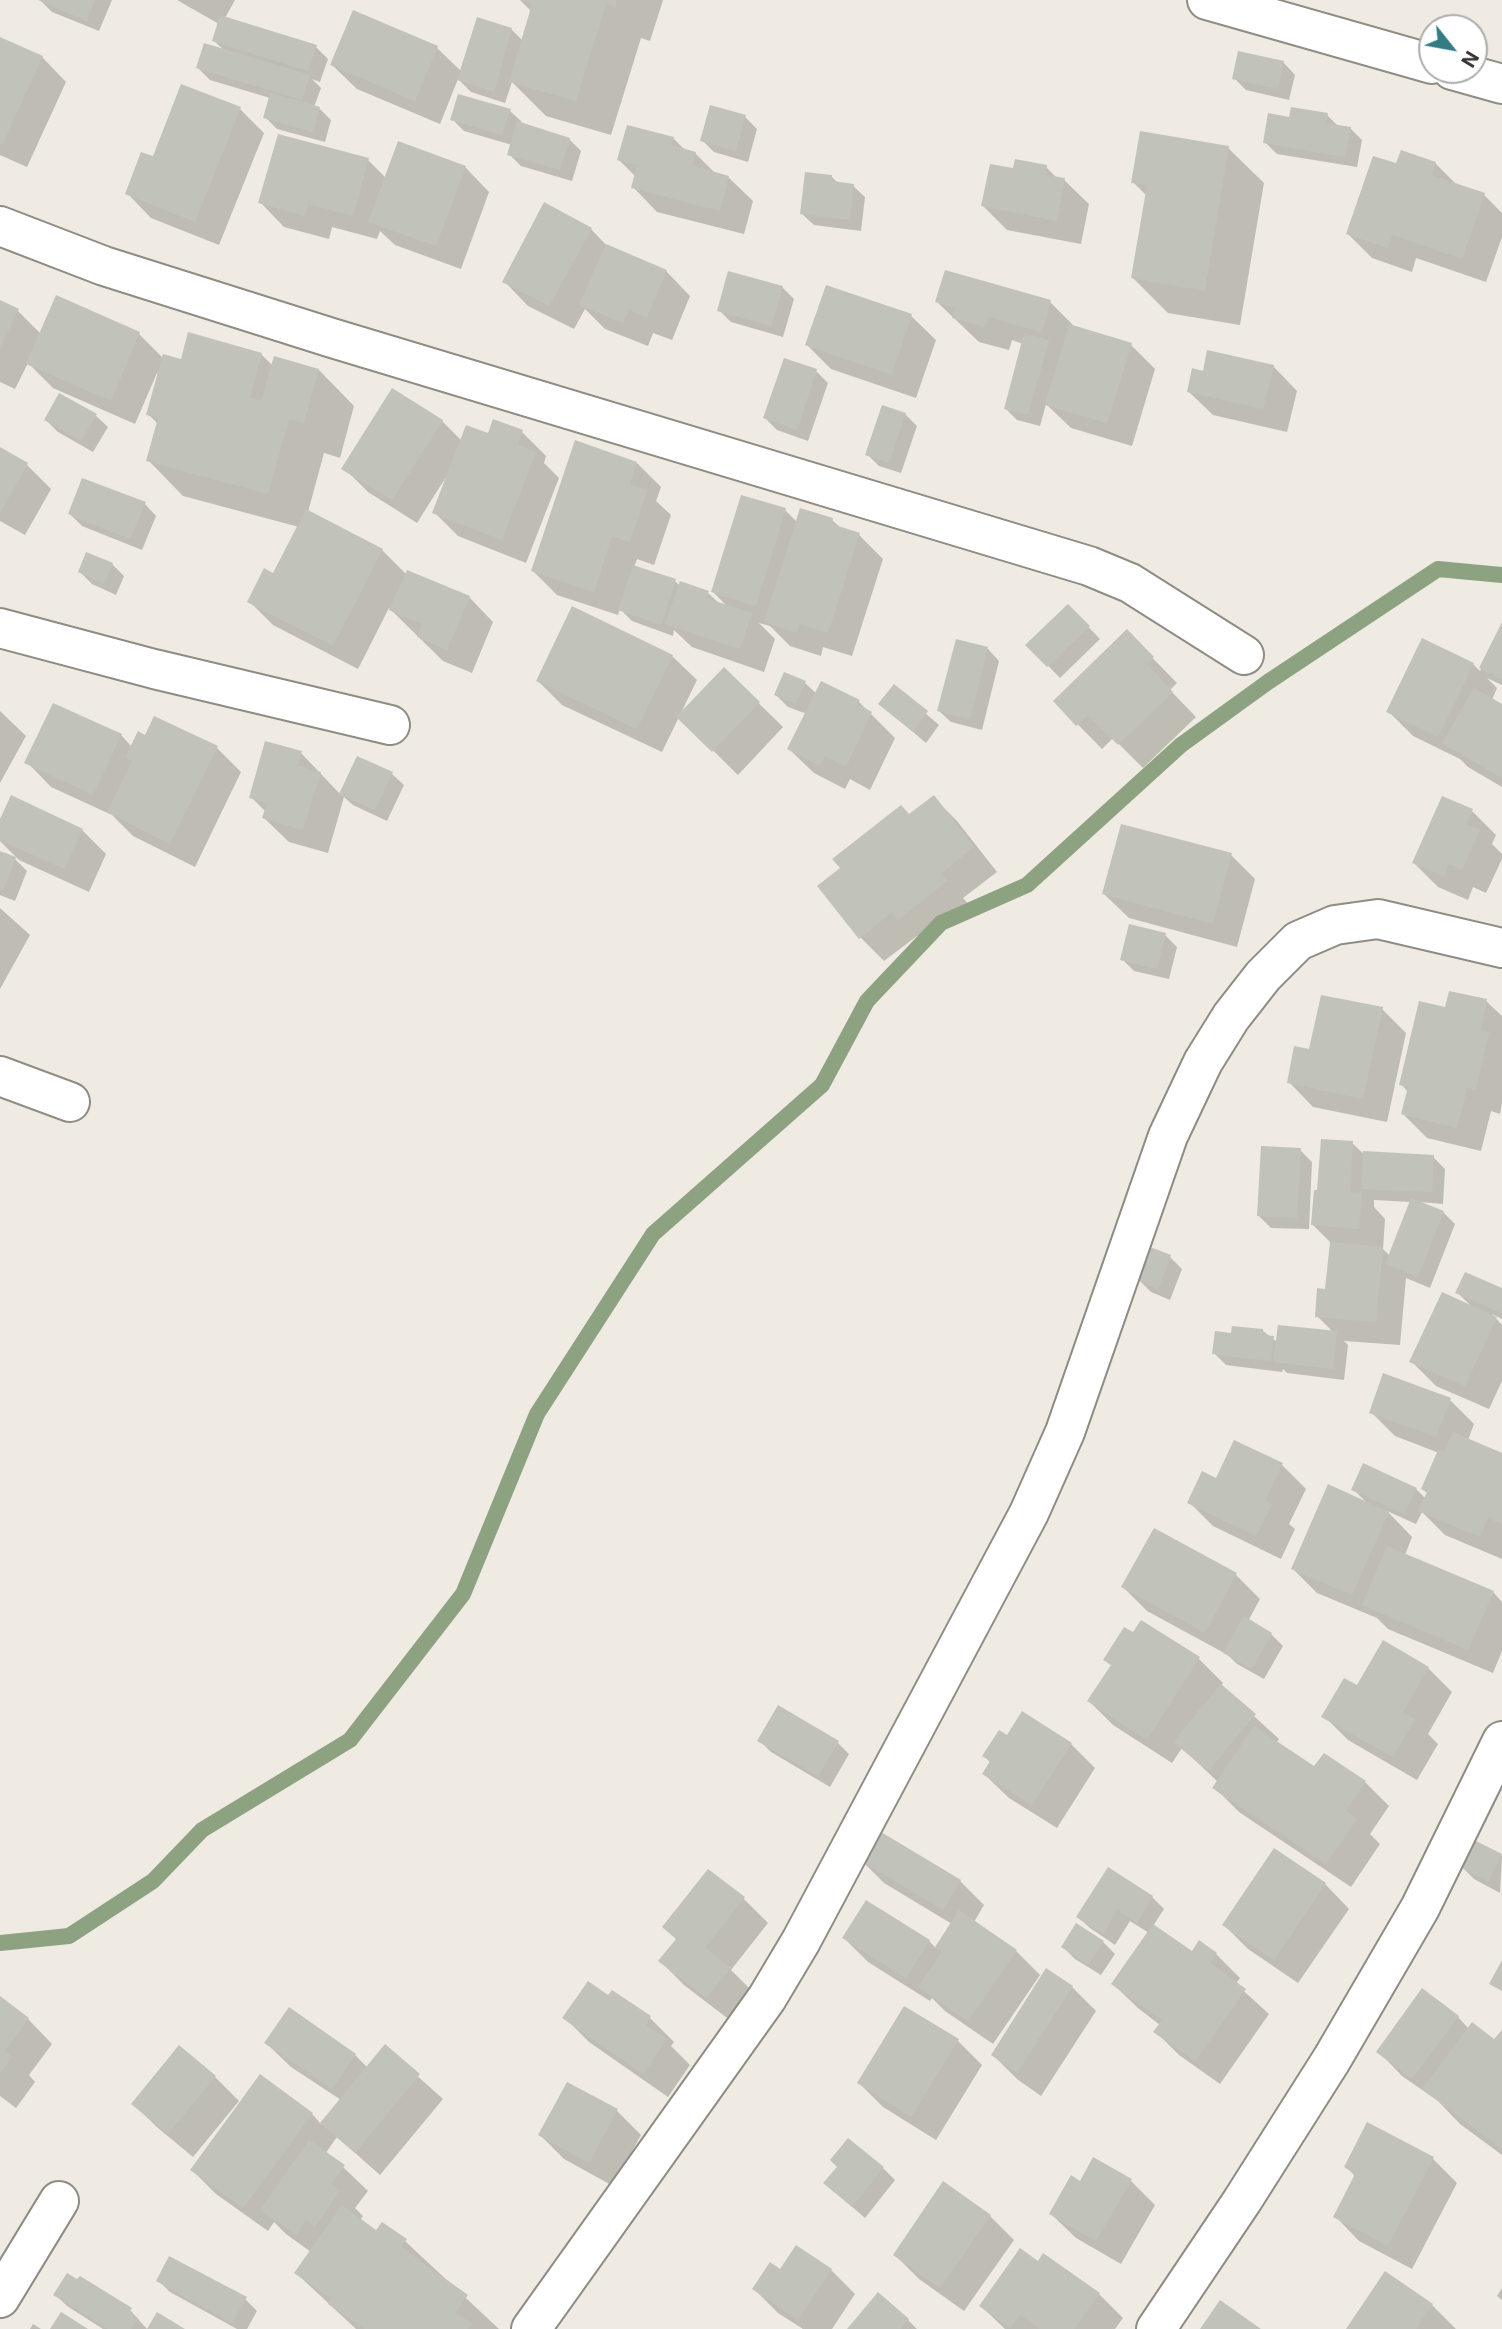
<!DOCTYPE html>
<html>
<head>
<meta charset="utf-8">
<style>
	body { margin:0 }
	#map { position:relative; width:1502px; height:2329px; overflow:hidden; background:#efebe2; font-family:Inter,sans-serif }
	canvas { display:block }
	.north { position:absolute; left:1418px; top:14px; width:70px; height:70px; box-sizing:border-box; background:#fff; border:2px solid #aeadac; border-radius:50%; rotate:121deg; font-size:19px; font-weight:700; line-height:28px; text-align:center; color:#353330 }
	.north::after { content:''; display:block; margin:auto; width:24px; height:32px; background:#347b84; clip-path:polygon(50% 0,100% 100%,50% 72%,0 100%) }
</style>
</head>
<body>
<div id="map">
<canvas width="1502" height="2329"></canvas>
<div class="north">N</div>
</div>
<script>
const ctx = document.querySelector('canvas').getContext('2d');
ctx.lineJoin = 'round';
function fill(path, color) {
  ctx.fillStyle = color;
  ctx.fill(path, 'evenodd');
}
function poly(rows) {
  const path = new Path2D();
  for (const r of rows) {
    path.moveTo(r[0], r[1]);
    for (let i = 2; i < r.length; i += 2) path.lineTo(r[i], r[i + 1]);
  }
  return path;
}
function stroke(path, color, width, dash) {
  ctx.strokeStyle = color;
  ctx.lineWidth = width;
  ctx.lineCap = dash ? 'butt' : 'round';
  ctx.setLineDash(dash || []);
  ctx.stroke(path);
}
const shadow = poly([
	[40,0,112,0,99,31,52,12],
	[177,0,235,0,225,18,316,47,328,59,320,82,312,79,321,88,314,107,319,108,331,120,325,142,277,129,265,117,270,98,210,80,198,68,225,51,214,41,219,24],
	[520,0,663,0,650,41,641,38,611,135,546,116,512,82,505,103,471,92,458,79,440,124,357,89,332,65,437,48,462,72,511,29,523,41,532,12],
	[0,38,42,57,66,82,27,167,0,155],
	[1284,63,1295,75,1289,100,1246,90,1234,78],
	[240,109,264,133,219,245,151,218,127,193,154,158],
	[510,111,522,122,521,125,569,139,581,151,572,181,521,166,509,154,512,145,464,131,452,119],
	[1327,115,1339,127,1350,128,1362,140,1357,167,1277,154,1265,142],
	[745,117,757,129,748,162,714,152,702,140],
	[673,138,686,151,695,153,716,174,728,177,753,201,744,234,657,212,633,187,636,177,619,160],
	[1228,148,1264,183,1240,325,1168,313,1133,278,1147,196,1133,182],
	[368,160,386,178,465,167,489,192,461,269,395,245,380,231,377,239,332,227,329,239,284,227,260,202],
	[1435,163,1458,186,1484,195,1502,213,1502,237,1486,282,1416,258,1412,272,1372,258,1348,234,1397,166],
	[1046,167,1058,179,1064,180,1089,204,1081,244,1007,230,983,206,1015,170],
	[832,177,839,184,853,186,865,197,861,231,814,225,802,214],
	[591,229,608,247,666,271,690,296,672,340,653,333,648,346,605,329,585,309,574,329,528,306,504,281],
	[782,287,794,299,783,337,731,322,719,310],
	[0,302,18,311,41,334,139,334,163,358,183,361,261,354,273,366,319,370,354,406,340,458,324,453,308,512,382,550,407,575,469,597,493,622,472,673,443,661,389,608,358,669,273,625,249,601,273,575,299,527,183,496,148,460,158,424,148,414,159,374,157,373,135,424,53,388,28,363,15,389,0,382],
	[937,302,1050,302,1074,326,1131,345,1155,369,1132,446,1071,428,1046,404,1040,426,1017,420,1005,408,1023,344,1012,340,1009,350,979,342],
	[911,316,936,340,916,398,831,369,807,345],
	[1273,366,1297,391,1287,432,1213,415,1188,391,1204,373],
	[816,371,828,383,808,441,777,430,765,418],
	[905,414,917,426,901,473,879,466,867,454],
	[96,416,108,427,93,452,58,432,46,420],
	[442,421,462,441,522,432,546,456,544,463,559,478,526,563,458,536,434,512,446,477,417,523,368,492,344,468],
	[0,449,27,465,51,489,25,535,0,521],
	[637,463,661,487,656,501,671,515,654,565,637,559,634,567,675,581,680,586,708,593,720,604,728,607,713,592,785,510,797,522,832,520,842,529,859,535,883,559,852,656,823,647,821,656,790,646,770,626,759,623,775,639,764,672,692,647,674,630,673,636,632,621,620,609,618,615,557,595,533,571],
	[145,504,156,516,142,550,82,526,70,514],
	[112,564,124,576,116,595,92,584,80,572],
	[1068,606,1100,639,1060,678,1028,645],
	[1502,626,1502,685,1487,678,1497,688,1492,700,1502,706,1502,787,1468,767,1460,759,1413,736,1389,712,1473,664,1480,671],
	[1127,632,1177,683,1170,690,1196,717,1143,768,1113,738,1102,749,1055,701],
	[957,641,988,649,999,661,982,730,951,722,939,711],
	[672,656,697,680,680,715,724,669,783,727,738,775,679,717,662,752,562,705,538,681],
	[785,674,805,683,817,694,822,683,859,702,895,738,870,790,850,779,845,789,814,773,789,749,807,714,788,707,776,695],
	[894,686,939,725,926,743,880,704],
	[0,711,26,736,0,783],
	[121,735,132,747,145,737,217,748,241,772,195,867,133,836,112,815,51,787,27,762],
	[301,753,341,795,392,774,404,785,387,821,353,805,344,797,328,853,289,842,264,818,266,812,251,797],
	[933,797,957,821,997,872,963,898,970,906,923,942,917,936,884,961,860,937,910,816],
	[1472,811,1496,835,1492,844,1502,854,1502,859,1486,893,1473,887,1468,900,1438,887,1414,863],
	[0,823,82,830,106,854,89,892,19,860,0,841],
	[0,852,15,859,27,871,15,901,0,895],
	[1231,855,1255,879,1237,947,1129,918,1104,894],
	[0,908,30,935,0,989],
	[1165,935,1177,947,1169,979,1134,971,1122,959],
	[1486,1001,1502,1016,1502,1103,1500,1114,1491,1111,1481,1151,1427,1138,1403,1114,1408,1092,1401,1084,1446,1009],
	[1382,1009,1406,1033,1387,1122,1313,1107,1289,1082,1311,1051],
	[1352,1143,1365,1155,1433,1157,1445,1169,1443,1204,1419,1202,1443,1212,1455,1224,1430,1288,1406,1278,1400,1345,1344,1341,1348,1345,1344,1380,1287,1373,1283,1369,1282,1372,1226,1365,1214,1353,1232,1334,1263,1331,1277,1342,1333,1332,1317,1316,1326,1291,1331,1243,1313,1225,1319,1192],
	[1374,1200,1411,1202,1390,1256,1383,1249,1385,1219,1374,1207],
	[1300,1150,1312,1162,1309,1229,1271,1228,1259,1216],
	[1151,1250,1170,1257,1182,1269,1170,1300,1151,1292,1139,1280],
	[1502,1290,1502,1319,1492,1314,1502,1325,1502,1381,1489,1409,1436,1386,1411,1361,1472,1307,1458,1293],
	[1450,1400,1474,1424,1468,1440,1502,1455,1502,1559,1445,1535,1422,1512,1416,1524,1387,1511,1412,1537,1405,1555,1493,1592,1502,1602,1502,1651,1493,1673,1388,1629,1377,1618,1317,1593,1293,1569,1368,1504,1353,1489,1416,1489,1426,1499,1428,1494,1423,1489,1439,1453,1395,1436,1371,1412],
	[1281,1464,1306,1489,1289,1524,1295,1529,1281,1559,1213,1526,1189,1502,1217,1480],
	[1236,1575,1260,1599,1248,1621,1271,1634,1283,1646,1264,1679,1237,1664,1228,1655,1147,1611,1123,1587],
	[1142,1622,1199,1659,1223,1683,1221,1686,1279,1739,1276,1743,1315,1769,1365,1782,1389,1806,1370,1834,1380,1844,1351,1887,1239,1812,1215,1788,1218,1782,1182,1748,1172,1763,1113,1725,1089,1701,1112,1666,1105,1659,1134,1635],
	[1428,1668,1452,1692,1428,1734,1438,1744,1417,1780,1348,1740,1324,1716,1358,1687],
	[1007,1737,1071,1744,1095,1768,1057,1828,1009,1798,984,1774,991,1763,984,1756],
	[759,1740,837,1742,849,1754,830,1787,771,1752],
	[1475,1842,1502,1856,1500,1893,1474,1879,1462,1867],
	[860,1859,960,1881,984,1905,974,1922,1016,1951,1040,1975,993,2044,945,2011,932,1998,930,2001,868,1962,844,1938,929,1941,936,1948,952,1924,884,1883],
	[1108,1869,1152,1897,1164,1909,1153,1926,1192,1953,1216,1954,1240,1978,1236,1984,1269,2014,1220,2084,1179,2055,1155,2031,1160,2025,1138,2008,1113,1984,1149,1933,1130,1921,1115,1945,1090,1928,1078,1917],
	[709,1871,744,1899,768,1923,731,1970,754,1993,731,2021,684,1985,660,1961,677,1940],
	[1325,1884,1349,1909,1298,1983,1248,1949,1224,1925],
	[1103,1942,1115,1954,1101,1975,1075,1959,1063,1947],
	[1072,1987,1096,2011,1041,2096,1017,2079,993,2055],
	[0,1998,28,2019,52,2044,29,2075,35,2082,16,2108,0,2096],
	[609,1998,650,2018,674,2042,671,2046,690,2065,668,2097,589,2042,565,2018],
	[289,2010,355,2055,368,2068,385,2047,443,2099,380,2175,337,2137,325,2154,343,2167,368,2191,355,2208,363,2216,360,2220,376,2232,405,2241,499,2329,356,2329,296,2273,311,2252,286,2234,274,2222,268,2231,216,2194,192,2170,312,2114,321,2124,341,2100,291,2067,266,2043],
	[1458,2017,1469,2029,1495,2042,1502,2034,1502,2155,1460,2124,1438,2101,1402,2076,1378,2051],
	[958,2041,982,2065,936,2140,883,2107,859,2083],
	[215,2077,239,2101,193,2157,158,2128,133,2104],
	[617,2111,641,2135,613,2186,564,2159,540,2135],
	[1368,2124,1433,2159,1457,2183,1412,2269,1359,2241,1335,2216,1356,2177,1346,2167],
	[1094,2159,1131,2181,1155,2205,1121,2264,1076,2238,1051,2214,1081,2183],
	[883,2168,895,2180,865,2218,825,2183],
	[990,2216,1014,2240,964,2311,919,2279,895,2255],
	[1038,2264,1099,2294,1123,2318,1115,2329,1005,2329,981,2306],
	[831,2270,855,2294,832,2329,803,2329,778,2313,754,2289,780,2271],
	[158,2280,245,2299,257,2311,247,2329,237,2329,170,2292],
	[1502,2288,1502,2300,1497,2296],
	[55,2294,130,2310,147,2329,103,2329,67,2306],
	[1432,2305,1456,2329,1348,2329],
	[908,2320,917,2329,849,2329],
	[33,2324,41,2329,30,2329]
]);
const stream = poly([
	[0,1943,69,1936,153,1881,202,1830,350,1740,463,1594,537,1414,653,1234,822,1085,867,1001,941,923,1027,885,1181,745,1268,682,1438,569,1502,575]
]);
const building = poly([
	[38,0,95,0,87,21],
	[520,0,617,0,615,7,606,4,576,101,509,82,532,4],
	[353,10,438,46,415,101,330,65],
	[220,15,317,45,308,71,212,41],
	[477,17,512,28,494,92,457,80],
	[0,37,43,56,2,145,0,143],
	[204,43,310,75,302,100,196,68],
	[1238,51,1284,61,1278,89,1232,79],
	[181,84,241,107,195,222,125,194,141,152,153,156],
	[270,93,320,107,313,132,263,118],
	[458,94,511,109,502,135,450,120],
	[710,105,746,115,736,151,700,141],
	[1291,107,1328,113,1326,123,1351,127,1345,157,1263,143,1268,113,1289,117],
	[517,121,570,138,560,170,507,155],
	[627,125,674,137,672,145,696,152,693,166,729,176,720,211,631,188,637,165,617,160],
	[1140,131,1229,146,1205,291,1131,278,1147,185,1131,183],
	[278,134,369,158,353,216,308,204,305,216,258,203],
	[398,141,466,166,436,246,368,222],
	[1401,150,1436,162,1431,175,1485,193,1462,259,1392,235,1388,248,1346,234,1373,156,1396,163],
	[1015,159,1047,165,1046,175,1065,178,1057,221,981,206,990,164,1013,168],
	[805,172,832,175,832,181,854,184,850,220,800,214],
	[544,202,592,228,549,306,502,282],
	[606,244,667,270,647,317,629,310,623,323,579,305],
	[945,270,1051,300,1042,332,988,317,985,327,952,318,956,308,935,302],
	[728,271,783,286,771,326,717,311],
	[826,285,912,314,892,375,805,345],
	[56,295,140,332,111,401,26,364],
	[0,300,19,309,0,347],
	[1069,324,1132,343,1107,423,1045,405],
	[188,332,262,353,250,398,261,401,274,356,319,369,304,423,289,419,268,494,146,461,158,418,146,415,163,354,181,359],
	[1024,333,1049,340,1028,415,1004,409],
	[1207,350,1274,365,1263,409,1187,392,1192,368,1203,371],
	[784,358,817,369,797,430,763,418],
	[392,388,443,420,392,500,341,469],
	[59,393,97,414,81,441,44,420],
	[882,405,906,413,889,463,865,455],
	[493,419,523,430,517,445,536,452,502,540,432,513,466,425,488,433],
	[575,440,637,462,630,484,647,490,630,542,612,536,594,592,531,571],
	[0,447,28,463,0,513],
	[82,478,146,502,130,539,68,514],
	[741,495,786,508,756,606,711,592],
	[800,508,833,518,832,524,860,533,828,633,799,624,797,633,764,622],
	[306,509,383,549,333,646,247,602,264,568,273,573],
	[86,552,113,563,104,584,78,572],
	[633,565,676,579,661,625,618,610],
	[407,570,470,596,447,650,417,637,422,624,389,610],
	[680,581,709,591,706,598,752,613,740,649,665,624],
	[1068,604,1090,626,1047,667,1025,645],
	[572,606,673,655,637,729,536,681],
	[1502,622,1502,680,1479,668],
	[1127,629,1154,657,1147,664,1173,692,1118,745,1088,715,1076,726,1053,701],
	[1422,638,1474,663,1438,737,1386,712],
	[956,639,988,647,970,719,937,711],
	[724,667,760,702,712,752,676,717],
	[784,672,806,681,796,704,774,695],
	[821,681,860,700,857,704,872,712,846,767,825,756,820,766,787,749],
	[894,684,928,711,913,732,878,704],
	[1474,688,1502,704,1502,778,1442,743],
	[53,703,122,734,93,795,24,763],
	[154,716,218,746,170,844,107,812,132,761,125,758,138,731,145,735],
	[265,741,302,751,297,766,321,772,303,830,262,818,267,803,249,798],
	[357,756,393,772,375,810,339,794],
	[11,795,83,829,64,869,0,840,0,819],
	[934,795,974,847,941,873,947,881,898,920,892,912,859,939,817,886,840,868,832,859,901,805,909,814],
	[1442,796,1473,809,1466,824,1480,830,1462,870,1449,864,1444,877,1412,863],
	[1121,824,1232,853,1213,924,1102,894],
	[0,851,16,857,3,891,0,889],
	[1129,924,1166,933,1157,969,1120,960],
	[1449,991,1487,999,1481,1030,1489,1032,1476,1090,1467,1088,1457,1128,1401,1114,1408,1087,1399,1085,1419,1001,1445,1007],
	[1321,995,1383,1007,1363,1099,1287,1083,1294,1046,1309,1049],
	[1321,1139,1353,1141,1350,1192,1362,1193,1359,1229,1311,1225,1314,1190,1317,1190],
	[1261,1146,1301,1148,1297,1218,1257,1216],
	[1363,1151,1434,1155,1432,1192,1362,1189],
	[1411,1198,1444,1211,1418,1277,1385,1264],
	[1330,1242,1383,1247,1376,1322,1315,1317,1317,1288,1325,1289],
	[1150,1247,1171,1255,1158,1289,1137,1280],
	[1465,1272,1502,1288,1502,1313,1455,1293],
	[1442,1292,1497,1317,1465,1386,1409,1362],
	[1278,1325,1337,1331,1333,1369,1273,1362],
	[1232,1326,1263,1329,1263,1335,1274,1336,1271,1361,1212,1354,1215,1331,1231,1333],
	[1383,1373,1451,1398,1436,1437,1369,1413],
	[1453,1432,1502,1453,1502,1524,1488,1518,1480,1537,1418,1511,1427,1492,1421,1489,1438,1450,1444,1451],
	[1234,1440,1283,1463,1265,1500,1272,1504,1256,1536,1187,1503,1202,1471,1216,1478],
	[1363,1463,1417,1488,1404,1514,1351,1490],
	[1328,1484,1389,1512,1352,1595,1291,1569],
	[1154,1528,1237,1573,1205,1633,1121,1587],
	[1387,1546,1494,1591,1468,1650,1362,1605],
	[1244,1616,1272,1633,1252,1669,1223,1653],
	[1141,1620,1200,1657,1147,1740,1087,1701,1111,1665,1103,1660,1124,1627,1133,1632],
	[1383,1640,1429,1667,1403,1712,1415,1719,1393,1757,1321,1717,1344,1678,1357,1685],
	[1221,1684,1256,1714,1208,1771,1173,1742],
	[778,1705,839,1741,818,1776,757,1741],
	[1022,1711,1072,1743,1032,1805,982,1774,990,1761,982,1756,999,1730,1007,1735],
	[1254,1726,1314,1766,1324,1753,1366,1781,1346,1811,1357,1819,1326,1864,1212,1788],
	[876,1829,961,1880,943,1910,858,1859],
	[1474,1840,1502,1854,1488,1882,1460,1867],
	[1274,1848,1326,1883,1274,1960,1222,1925],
	[1108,1867,1153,1896,1137,1923,1117,1910,1103,1934,1076,1917],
	[708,1869,745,1897,705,1948,731,1968,706,1998,658,1961,676,1939,662,1927],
	[866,1900,930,1940,906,1978,842,1938],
	[959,1910,1017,1950,968,2021,918,1987,942,1952,935,1947],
	[1076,1923,1104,1941,1088,1965,1061,1947],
	[1153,1924,1192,1951,1199,1940,1217,1953,1210,1963,1246,1989,1195,2061,1153,2032,1162,2020,1111,1984],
	[1502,1960,1502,1991,1489,1984],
	[1046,1968,1073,1986,1017,2073,991,2055],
	[588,1981,608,1995,612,1990,651,2016,646,2025,667,2039,643,2074,562,2018],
	[1422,1988,1459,2016,1412,2079,1376,2052],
	[0,1996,29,2018,5,2051,12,2057,0,2073],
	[904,2006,959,2039,911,2117,857,2083],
	[289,2007,356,2054,332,2089,264,2043],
	[1472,2022,1494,2039,1502,2030,1502,2149,1422,2089],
	[385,2044,420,2074,355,2153,320,2123],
	[179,2045,216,2076,168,2134,131,2104],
	[260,2074,313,2113,243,2208,190,2170],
	[567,2082,618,2109,589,2163,538,2135],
	[1367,2122,1434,2157,1388,2246,1333,2217,1355,2174,1344,2167],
	[848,2138,884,2167,852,2207,823,2183,837,2167,830,2160],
	[309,2140,345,2165,331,2184,340,2191,315,2227,306,2220,296,2235,260,2210],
	[1093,2157,1132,2179,1096,2241,1049,2214,1071,2175,1080,2181],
	[943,2181,991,2215,940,2288,893,2255],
	[342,2205,376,2230,382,2222,407,2239,401,2247,468,2295,455,2313,473,2324,467,2329,365,2329,328,2304,331,2299,294,2273],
	[796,2245,832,2269,798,2320,752,2289,770,2262,780,2269],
	[1020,2248,1038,2261,1043,2253,1100,2293,1074,2329,1040,2329,1020,2315,1010,2328,979,2306],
	[169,2256,247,2297,232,2323,156,2281],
	[1385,2271,1433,2304,1416,2329,1346,2329],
	[67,2273,77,2279,80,2276,132,2308,129,2312,138,2318,131,2329,108,2329,53,2295],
	[878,2292,909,2319,901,2329,847,2329],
	[1220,2300,1261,2329,1200,2329],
	[61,2312,66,2315,88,2329,50,2329],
	[157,2312,185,2329,147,2329]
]);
const minor = poly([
	[1207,0,1432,64],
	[1452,70,1502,84],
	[0,226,104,266,332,338,1089,566,1130,583,1244,655],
	[0,628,154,669,390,725],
	[0,1076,70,1102],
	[0,2298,59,2201],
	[531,2329,767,1998,801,1941,1029,1513,1065,1432,1168,1136,1203,1062,1231,1017,1263,976,1298,941,1335,925,1378,919,1502,948],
	[1156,2329,1242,2201,1332,2059,1420,1908,1502,1741]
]);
fill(shadow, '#0003');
stroke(stream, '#8da280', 16);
fill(building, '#c1c2b9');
stroke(minor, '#8f8c84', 42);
stroke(minor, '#fff', 38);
</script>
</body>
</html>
